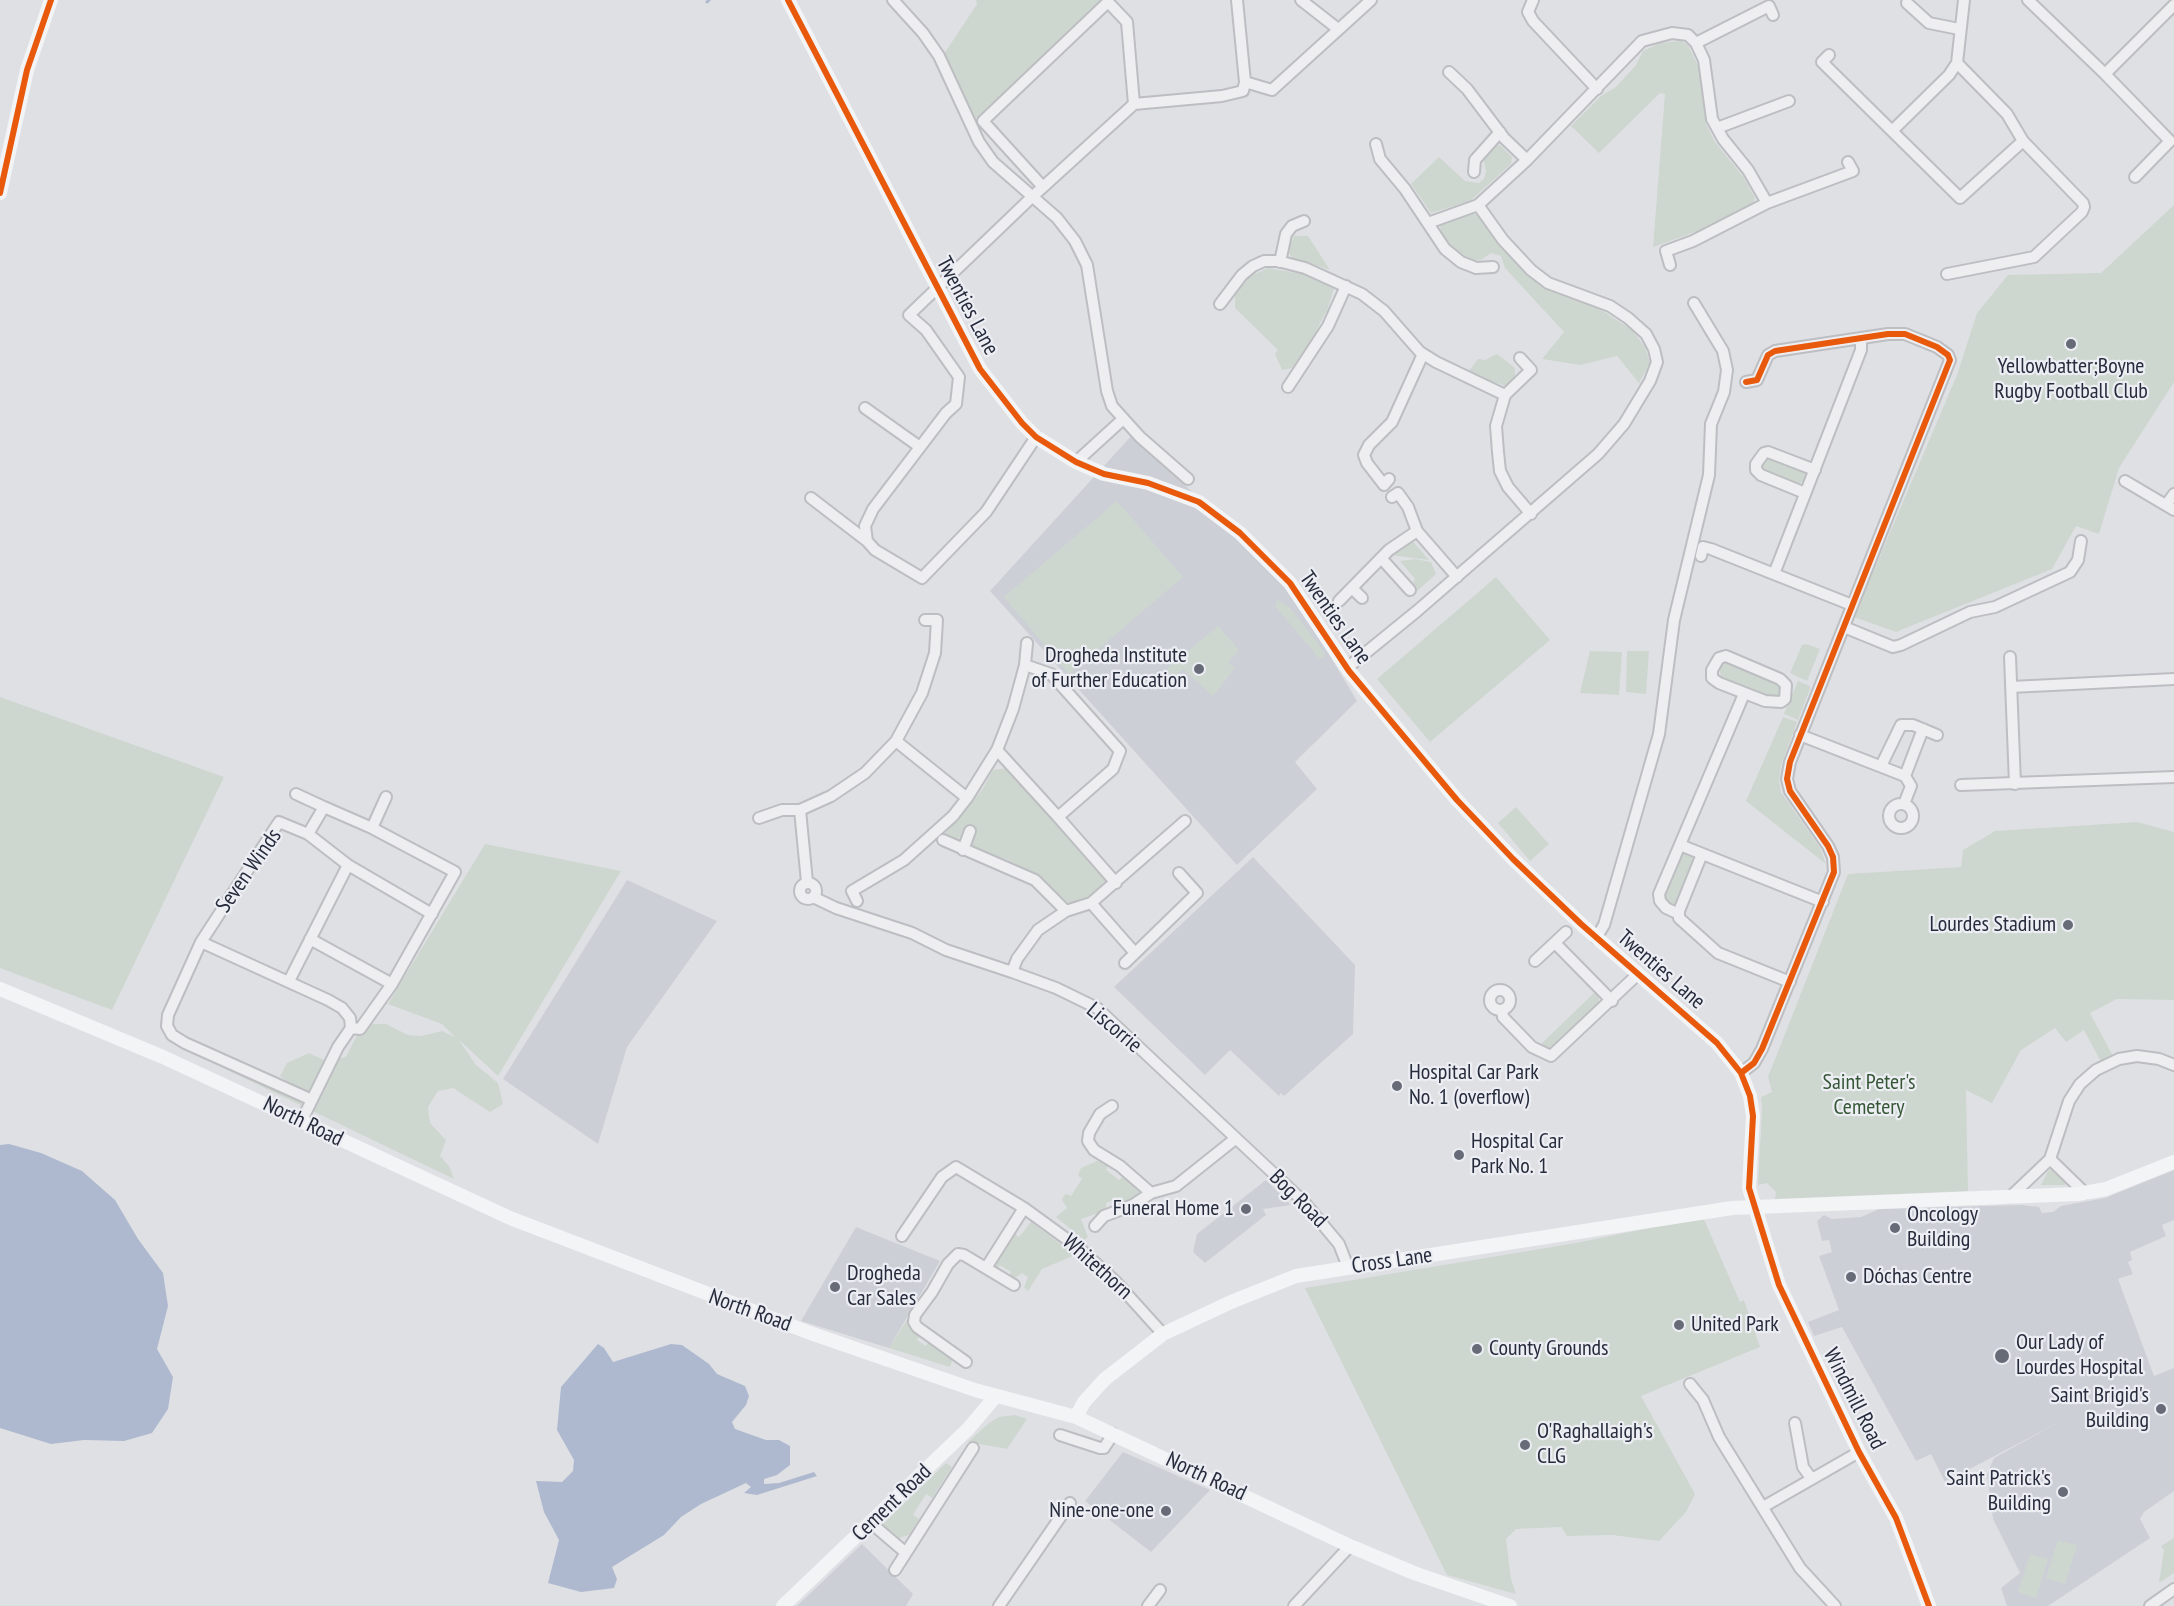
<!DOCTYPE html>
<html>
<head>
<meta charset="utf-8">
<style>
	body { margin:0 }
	canvas { display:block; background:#dfe0e4 }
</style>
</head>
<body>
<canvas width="2174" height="1606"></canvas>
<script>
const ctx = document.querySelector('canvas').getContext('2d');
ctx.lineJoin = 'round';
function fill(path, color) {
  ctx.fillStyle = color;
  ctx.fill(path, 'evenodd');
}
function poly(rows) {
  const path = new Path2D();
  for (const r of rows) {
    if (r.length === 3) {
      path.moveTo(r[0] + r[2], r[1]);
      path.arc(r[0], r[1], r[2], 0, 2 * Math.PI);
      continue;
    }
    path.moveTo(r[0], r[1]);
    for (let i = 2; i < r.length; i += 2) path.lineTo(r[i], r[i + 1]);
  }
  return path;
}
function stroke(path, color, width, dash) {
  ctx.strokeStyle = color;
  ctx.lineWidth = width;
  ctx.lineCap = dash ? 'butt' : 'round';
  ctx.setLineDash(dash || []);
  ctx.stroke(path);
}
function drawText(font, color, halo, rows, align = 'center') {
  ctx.font = font + ' "PT Sans Narrow",sans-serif';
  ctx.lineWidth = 4.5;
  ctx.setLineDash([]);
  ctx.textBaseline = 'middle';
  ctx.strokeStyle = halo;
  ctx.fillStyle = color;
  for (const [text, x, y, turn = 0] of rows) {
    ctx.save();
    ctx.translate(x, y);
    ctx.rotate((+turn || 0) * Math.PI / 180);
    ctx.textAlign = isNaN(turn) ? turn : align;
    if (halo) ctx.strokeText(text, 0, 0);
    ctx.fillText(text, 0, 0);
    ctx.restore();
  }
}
const built = poly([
	[1133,434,1298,596,1318,636,1357,701,1295,762,1317,789,1237,865,990,591],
	[1253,857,1355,965,1353,1034,1284,1096,1281,1093,1279,1096,1230,1050,1205,1075,1114,987],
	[627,880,717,921,627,1047,598,1144,503,1079],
	[2174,1170,2174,1220,2162,1225,2166,1236,2130,1252,2132,1260,2128,1262,2133,1274,2118,1279,2154,1376,2174,1368,2174,1491,2144,1512,2140,1519,2150,1538,2048,1606,2007,1606,2001,1588,2020,1573,1993,1519,1987,1474,1994,1458,2061,1421,1945,1482,1931,1454,1916,1461,1842,1327,1814,1336,1808,1322,1839,1310,1819,1256,1832,1252,1829,1240,1822,1241,1817,1221,1824,1215,1832,1219,1861,1217,1879,1209,2022,1205,2039,1207,2042,1213,2053,1212,2061,1206,2105,1198],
	[1266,1180,1291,1205,1263,1209,1266,1215,1205,1263,1193,1252,1197,1234],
	[856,1227,940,1261,889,1348,801,1321],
	[1123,1452,1210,1490,1151,1552,1085,1501],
	[862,1544,913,1594,906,1606,797,1606]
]);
const green = poly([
	[976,0,1110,0,983,121,964,113,957,78,944,54,977,4],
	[1681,41,1688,45,1699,68,1706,124,1715,142,1744,178,1755,198,1753,204,1703,229,1653,247,1665,94,1660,93,1599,153,1571,126,1601,96,1616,87,1636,65,1643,51,1660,43],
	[1500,145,1512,157,1511,164,1470,201,1431,213,1411,184,1439,157,1465,181,1479,183,1484,179,1486,171,1483,158,1493,146],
	[2174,205,2174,382,2119,468,2099,534,2076,526,2052,569,1896,632,1854,617,1957,375,1977,313,2008,275,2101,273],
	[1468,213,1478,215,1530,275,1549,289,1598,308,1632,330,1645,347,1650,363,1639,383,1617,356,1580,365,1542,359,1564,332,1505,268,1501,256,1491,253,1481,260,1473,261,1455,249,1441,234,1440,224],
	[1294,236,1308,236,1330,270,1291,257,1288,250],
	[1268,268,1302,274,1334,288,1328,308,1312,339,1292,368,1282,370,1275,354,1278,350,1235,308,1235,295,1249,277],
	[1497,354,1515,368,1515,378,1506,386,1474,376,1469,371,1478,359,1485,360],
	[1770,456,1805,472,1805,481,1797,484,1764,471,1762,465,1764,459],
	[1117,501,1183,577,1069,674,1004,597],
	[1411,539,1429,560,1390,555],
	[1415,559,1431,562,1436,574,1409,598,1407,596,1417,587,1413,582,1415,579,1400,561],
	[1496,577,1550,640,1430,742,1377,679],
	[1278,600,1290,608,1318,644,1325,654,1323,658,1319,658,1275,606],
	[1218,626,1239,650,1228,663,1235,668,1213,696,1183,669,1173,677,1167,669],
	[1806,644,1820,649,1807,681,1790,673,1802,645],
	[1590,651,1622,652,1619,695,1580,693],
	[1627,651,1649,651,1646,694,1626,692],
	[1726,661,1778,683,1783,688,1780,697,1770,699,1722,678,1718,667],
	[1798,681,1810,686,1810,689,1798,720,1784,714],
	[0,697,224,777,112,1010,0,968],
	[1783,717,1797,722,1781,765,1779,781,1781,792,1820,848,1826,864,1746,801],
	[1008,768,1106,877,1105,885,1094,894,1070,904,1032,872,1008,860,976,850,971,844,975,832,966,828,958,840,944,835,982,790,993,770],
	[1516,807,1549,844,1530,861,1498,823],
	[2137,822,2174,832,2174,1000,2117,999,2090,1013,2113,1056,2101,1062,2084,1030,2066,1042,2055,1028,2021,1050,1992,1103,1966,1090,1968,1191,1775,1199,1776,1192,1767,1183,1758,1185,1762,1110,1761,1097,1772,1092,1768,1077,1848,874,1961,867,1963,850,1995,831],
	[485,844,621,871,498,1076,458,1039,476,1065,498,1083,503,1104,490,1112,453,1088,438,1091,428,1107,430,1123,446,1140,440,1156,449,1166,454,1179,223,1068,249,1069,293,1086,280,1076,287,1063,309,1053,326,1061,346,1057,360,1029,370,1024,386,1024,408,1035,421,1036,442,1031,455,1037,442,1024,388,1004],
	[1687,852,1695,858,1695,862,1679,902,1670,906,1664,898,1665,892,1681,856],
	[1594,993,1599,995,1599,1003,1553,1048,1543,1049,1542,1043],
	[1097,1161,1109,1164,1106,1170,1119,1180,1124,1175,1139,1192,1137,1199,1124,1204,1121,1197,1106,1203,1107,1210,1081,1219,1088,1237,1084,1240,1056,1217,1067,1208,1062,1200,1063,1197,1066,1194,1071,1196,1082,1179,1078,1175,1081,1168],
	[2053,1169,2067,1181,2065,1185,2041,1185,2048,1171],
	[1703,1217,1740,1302,1744,1300,1760,1347,1641,1396,1695,1494,1686,1512,1659,1541,1612,1535,1567,1536,1561,1527,1516,1529,1506,1539,1511,1579,1516,1594,1447,1575,1305,1288,1576,1243],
	[1031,1222,1075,1255,1042,1269,1028,1291,1024,1287,1028,1277,1022,1273,1013,1279,1008,1278,1011,1272,1000,1265,996,1270,993,1263,1014,1233,1019,1237],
	[908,1318,911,1327,920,1335,917,1340,926,1346,930,1341,953,1358,950,1367,889,1348],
	[1015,1415,1027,1419,1007,1449,968,1442,989,1423,999,1417],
	[946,1463,952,1467,932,1498,926,1494,913,1515,919,1519,909,1535,896,1539,882,1525],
	[2174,1538,2174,1573,2159,1583,2164,1550,2161,1546],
	[2058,1540,2077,1545,2065,1584,2046,1578],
	[2030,1554,2048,1559,2036,1598,2018,1592]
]);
const water = poly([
	[9,1144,41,1153,82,1171,115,1200,138,1239,163,1273,168,1306,157,1349,173,1377,168,1409,152,1433,124,1441,84,1440,51,1444,0,1428,0,1145],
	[598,1344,604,1348,613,1362,671,1344,682,1345,709,1364,717,1374,745,1386,749,1396,746,1405,732,1422,735,1429,766,1440,779,1440,790,1446,790,1465,777,1475,764,1479,764,1484,779,1483,814,1472,817,1476,757,1495,744,1493,751,1487,746,1483,701,1504,681,1517,664,1535,612,1567,617,1579,614,1588,581,1592,548,1583,559,1540,544,1512,536,1481,562,1482,573,1471,574,1460,557,1430,561,1387]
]);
const stream = poly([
	[707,2,709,0]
]);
const street = poly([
	[893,0,923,33,939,56,979,142,993,162,1057,218,1075,241,1087,265,1107,391,1112,406,1140,437,1188,479],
	[1301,0,1338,29],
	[1533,0,1528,12,1533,21,1597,89],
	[2028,0,2105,74,2174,5],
	[1907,3,1929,23,1959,29],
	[1696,43,1769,6,1773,15],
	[1829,55,1822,62,1960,198,2023,141],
	[1449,72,1467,89,1504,138,1527,160],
	[2105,74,2170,141,2135,177],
	[1245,82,1272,90,1371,0],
	[1134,104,1222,96,1243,91,1245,82,1237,0],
	[1717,128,1789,101],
	[1893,130,1949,75,1957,63],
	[1376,144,1380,159,1405,189,1445,249,1461,262,1476,268,1493,267],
	[1474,172,1475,160,1500,132],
	[1428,223,1478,205,1527,160,1642,41,1672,33,1688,35,1696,43,1704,60,1712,119,1723,139,1748,170,1767,203],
	[1280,262,1286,234,1292,226,1304,221],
	[1670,265,1666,251,1693,241,1767,203,1853,171,1848,162],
	[1947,274,2034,257,2082,212,2084,207,2083,203,2023,141,2007,114,1957,63,1964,0],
	[1220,304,1242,275,1253,266,1264,261,1278,261,1305,268,1362,294,1384,311,1420,352,1436,362,1505,395],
	[1520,358,1531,370,1505,395,1496,426,1498,452,1500,471,1508,487,1531,514],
	[1288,387,1328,326,1346,286],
	[865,408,920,447],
	[1036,437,986,512,922,578,875,550,867,541,865,526,873,509,946,413,956,404,959,377,926,330,909,315,1033,196,1043,187,1134,104,1127,22,1108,2,983,121,1043,187],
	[1076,462,1122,420],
	[1389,479,1384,485,1367,463,1364,455,1369,445,1392,422,1423,354],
	[2125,481,2174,510],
	[1805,493,1761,475,1756,470,1756,464,1764,453,1768,452,1815,470],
	[1392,497,1398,493,1408,507,1417,531,1457,577],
	[811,498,867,541],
	[2166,505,2174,494],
	[1701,556,1703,547,1711,549,1852,605],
	[1381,558,1410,590],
	[1774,574,1861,350,1861,339],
	[1352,588,1362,598],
	[1339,601,1389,550,1417,531],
	[925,620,937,620,935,653,922,693,896,741,967,798,997,750],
	[1844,627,1893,647,1901,645,1970,612,1995,607,2070,572,2078,560,2081,541],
	[1027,643,1025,665,1013,709,997,750,1058,817],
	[1726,656,1780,679,1786,685,1785,699,1781,702,1765,701,1719,683,1712,678,1712,670,1719,658,1726,656],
	[2010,657,2015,784],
	[1025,665,1051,674,1120,751,1113,769,1058,817,1116,883],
	[1347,668,1417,611,1598,454,1624,424,1650,381,1657,362,1654,349,1646,334,1628,318,1610,306,1548,283,1531,270,1503,240,1478,205],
	[2011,687,2174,679],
	[1800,735,1905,776,1911,786,1904,804],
	[1881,766,1901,725,1913,725,1937,735],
	[1905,776,1923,729],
	[1961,785,2174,777],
	[296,794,324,807,308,834],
	[386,797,372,828,455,872,392,984],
	[1901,816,12],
	[324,807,372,828],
	[800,810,807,882],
	[759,818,782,810,800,810,831,796,865,773,896,741],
	[1185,821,1091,903,1066,911,1038,930,1017,959,1012,972,1056,988,1097,1008,1304,1202,1339,1244,1348,1267],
	[943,840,1035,880,1066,911],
	[1680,845,1823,902],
	[963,850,970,831],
	[1702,854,1679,911,1679,918,1718,953,1790,982],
	[348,865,432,914],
	[808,891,8],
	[813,897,836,908,912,933,946,950,1012,972],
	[857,901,852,891,904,860,953,816,967,798],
	[1091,903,1135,953],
	[1679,914,1666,908,1660,901,1659,894,1744,694],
	[1596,938,1604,925,1659,734,1674,620,1709,475,1711,424,1724,392,1727,370,1723,351,1694,303],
	[310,939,392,984,360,1029,351,1028],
	[201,942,328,1000,342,1008,350,1018,351,1028,338,1047,302,1120],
	[1555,943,1612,1001],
	[1535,961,1566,932],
	[1125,963,1197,893,1179,873],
	[289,981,348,865,308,834,279,822,201,942,168,1015,167,1026,172,1035,185,1043,312,1100],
	[1500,1000,10],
	[1502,1010,1503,1017,1532,1047,1551,1056,1638,974],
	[1741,1073,1754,1063,1762,1049,1834,872,1833,857,1828,846,1790,791,1787,779,1790,762,1950,360,1948,355,1937,347,1905,334,1888,334,1775,351,1768,355,1757,380,1746,382],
	[1112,1106,1100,1114,1089,1133,1088,1141,1094,1150,1120,1166,1151,1193,1176,1186,1235,1139],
	[2085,1193,2050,1159,2069,1101,2080,1084,2096,1070,2119,1059,2137,1056,2159,1059,2174,1065],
	[2010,1197,2050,1159],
	[1095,1226,1104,1216,1133,1205,1151,1193],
	[902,1236,942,1177,956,1167,1024,1208,1079,1248,1116,1282,1163,1334],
	[986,1268,1024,1208],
	[966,1362,917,1327,914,1322,915,1315,932,1292,948,1264,958,1254,964,1255,1014,1285],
	[1690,1384,1703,1400,1719,1437,1800,1568,1835,1606],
	[1795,1423,1803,1467,1811,1478],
	[1060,1435,1100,1448,1104,1448,1113,1434],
	[1763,1507,1859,1452],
	[871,1523,906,1553],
	[895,1570,973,1448],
	[999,1606,1070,1503],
	[1148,1606,1160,1590],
	[1294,1606,1350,1546],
	[2150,1606,2174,1589]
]);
const secondary = poly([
	[788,0,980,369,1022,423,1036,437,1076,462,1104,474,1148,483,1199,502,1240,533,1290,583,1349,671,1457,800,1513,859,1581,924,1717,1043,1741,1073,1750,1096,1753,1116,1749,1188,1779,1285,1859,1452,1896,1518,1929,1606],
	[0,193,27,70,51,0],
	[0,989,163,1057,510,1218,813,1334,975,1390,1076,1417,1350,1546,1414,1573,1510,1606],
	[1076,1417,1084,1402,1105,1379,1163,1334,1231,1302,1296,1276,1732,1208,2078,1194,2106,1189,2174,1162],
	[783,1606,968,1429,996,1396]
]);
const cycleway = poly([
	[788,0,980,369,1022,423,1036,437,1076,462,1104,474,1148,483,1199,502,1240,533,1290,583,1349,671,1457,800,1513,859,1581,924,1717,1043,1741,1073,1750,1096,1753,1116,1749,1188,1779,1285,1859,1452,1896,1518,1929,1606],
	[0,193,27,70,51,0],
	[1741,1073,1754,1063,1762,1049,1834,872,1833,857,1828,846,1790,791,1787,779,1790,762,1950,360,1948,355,1937,347,1905,334,1888,334,1775,351,1768,355,1757,380,1746,382]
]);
const markers = [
	[2071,344,6,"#676b77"],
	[1199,669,6,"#676b77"],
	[2068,925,6,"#676b77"],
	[1397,1086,6,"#676b77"],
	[1459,1155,6,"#676b77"],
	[1246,1209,6,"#676b77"],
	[1895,1228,6,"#676b77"],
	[1851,1277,6,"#676b77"],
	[835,1287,6,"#676b77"],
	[1679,1325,6,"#676b77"],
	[1477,1349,6,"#676b77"],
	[2002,1356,8,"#676b77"],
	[2161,1409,6,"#676b77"],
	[1525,1445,6,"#676b77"],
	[2063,1492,6,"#676b77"],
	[1166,1511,6,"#676b77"]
];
const streetNames = [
	["Twenties Lane",967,306,62],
	["Twenties Lane",1335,618,55],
	["Seven Winds",249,871,-55],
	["Twenties Lane",1661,970,41],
	["Liscorrie",1114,1028,40],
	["North Road",303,1122,26],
	["Bog Road",1298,1199,45],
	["Cross Lane",1392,1261,-8],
	["Whitethorn",1097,1267,42],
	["North Road",750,1311,20],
	["Windmill Road",1854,1399,63],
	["North Road",1206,1477,25],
	["Cement Road",892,1503,-44]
];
const poiNames = [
	["Yellowbatter;Boyne",2071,367,"center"],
	["Rugby Football Club",2071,392,"center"],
	["Drogheda Institute",1187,656,"right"],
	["of Further Education",1187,681,"right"],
	["Lourdes Stadium",2056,925,"right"],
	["Hospital Car Park",1409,1073],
	["No. 1 (overflow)",1409,1098],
	["Hospital Car",1471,1142],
	["Park No. 1",1471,1167],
	["Funeral Home 1",1234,1209,"right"],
	["Oncology",1907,1215],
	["Building",1907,1240],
	["Drogheda",847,1274],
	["Car Sales",847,1299],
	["Dóchas Centre",1863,1277],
	["United Park",1691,1325],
	["Our Lady of",2016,1343],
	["Lourdes Hospital",2016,1368],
	["County Grounds",1489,1349],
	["Saint Brigid's",2149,1396,"right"],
	["Building",2149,1421,"right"],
	["O'Raghallaigh's",1537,1432],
	["CLG",1537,1457],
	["Saint Patrick's",2051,1479,"right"],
	["Building",2051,1504,"right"],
	["Nine-one-one",1154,1511,"right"]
];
const parkNames = [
	["Saint Peter's",1869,1083],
	["Cemetery",1869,1108]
];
fill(built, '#cdcfd7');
fill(green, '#ced7cf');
fill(water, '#aeb9cf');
stroke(stream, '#aeb9cf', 3);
stroke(street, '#bdbec2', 14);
stroke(street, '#eeeef1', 10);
stroke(secondary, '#f3f4f5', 14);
stroke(cycleway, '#e8590c', 6);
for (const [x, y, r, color] of markers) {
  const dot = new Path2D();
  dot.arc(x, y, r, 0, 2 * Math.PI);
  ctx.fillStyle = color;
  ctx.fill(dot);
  stroke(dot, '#eceef4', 2);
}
drawText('22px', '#272c3c', '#eceef4', streetNames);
drawText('22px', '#272c3c', '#eceef4', poiNames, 'left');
drawText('22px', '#365735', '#eceef4', parkNames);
</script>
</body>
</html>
